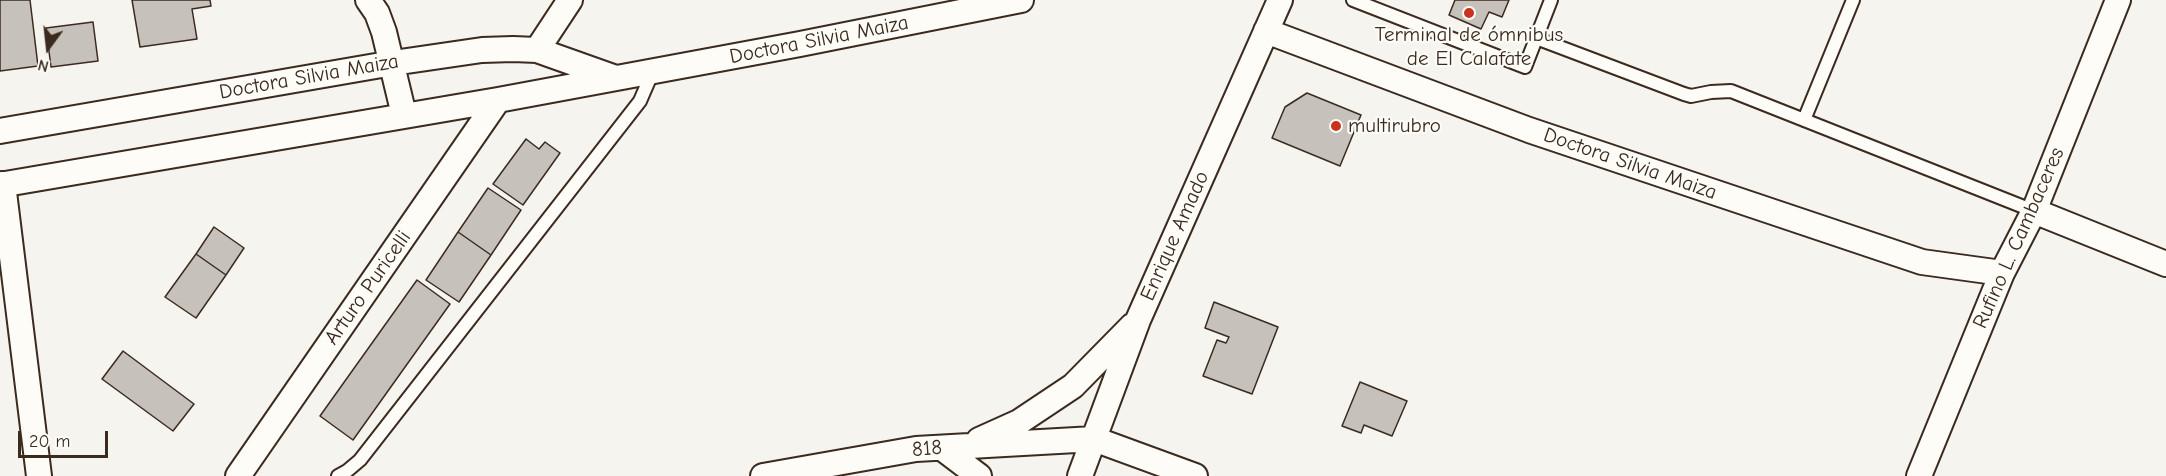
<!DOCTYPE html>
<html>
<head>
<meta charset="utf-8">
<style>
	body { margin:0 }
	#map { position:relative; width:2166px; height:476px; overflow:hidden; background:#f5f4ee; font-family:"Comic Neue",sans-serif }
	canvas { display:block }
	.north { position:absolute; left:18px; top:18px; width:60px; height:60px; -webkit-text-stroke:4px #fdfcf7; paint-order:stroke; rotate:195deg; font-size:16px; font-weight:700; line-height:24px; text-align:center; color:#3b2a1e }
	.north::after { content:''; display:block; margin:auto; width:21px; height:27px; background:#3b2a1e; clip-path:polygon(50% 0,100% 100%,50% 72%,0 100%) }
	.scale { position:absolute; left:18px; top:431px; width:90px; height:27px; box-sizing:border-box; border:3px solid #3b2a1e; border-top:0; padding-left:8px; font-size:18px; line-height:21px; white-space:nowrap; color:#3b2a1e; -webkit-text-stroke:4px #fdfcf7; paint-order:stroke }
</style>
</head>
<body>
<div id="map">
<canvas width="2166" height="476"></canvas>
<div class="north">N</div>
<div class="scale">20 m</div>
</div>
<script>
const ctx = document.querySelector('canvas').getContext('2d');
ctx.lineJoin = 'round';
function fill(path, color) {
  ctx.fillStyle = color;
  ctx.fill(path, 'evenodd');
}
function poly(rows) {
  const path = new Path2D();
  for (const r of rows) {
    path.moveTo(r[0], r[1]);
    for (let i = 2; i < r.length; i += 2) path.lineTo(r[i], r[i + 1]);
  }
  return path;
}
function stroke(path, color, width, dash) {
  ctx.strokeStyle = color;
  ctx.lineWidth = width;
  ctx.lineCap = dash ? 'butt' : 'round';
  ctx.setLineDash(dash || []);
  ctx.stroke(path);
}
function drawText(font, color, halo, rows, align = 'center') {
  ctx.font = font + ' "Comic Neue",sans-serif';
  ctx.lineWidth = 4.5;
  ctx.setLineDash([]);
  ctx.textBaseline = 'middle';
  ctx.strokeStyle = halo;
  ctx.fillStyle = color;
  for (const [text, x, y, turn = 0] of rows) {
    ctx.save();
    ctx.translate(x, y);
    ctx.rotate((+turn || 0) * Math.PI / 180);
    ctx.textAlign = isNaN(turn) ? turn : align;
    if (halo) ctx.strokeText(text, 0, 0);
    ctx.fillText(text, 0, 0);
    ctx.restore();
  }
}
const building = poly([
	[0,0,30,0,38,66,0,71,0,0],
	[132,0,210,0,211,6,192,9,197,39,140,47,132,0],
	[1455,0,1509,0,1502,17,1489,12,1481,29,1449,15,1455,0],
	[93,22,98,61,51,67,46,28,93,22],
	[1307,93,1361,115,1340,166,1272,138,1285,107,1307,93],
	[526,139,539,149,545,142,560,153,523,205,493,184,526,139],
	[488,188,521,210,491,255,458,232,488,188],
	[214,227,244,248,226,275,196,254,214,227],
	[458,232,491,255,459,302,426,280,458,232],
	[196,254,226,275,196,318,165,297,196,254],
	[417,280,450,304,353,440,320,416,417,280],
	[1214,302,1278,327,1252,394,1203,376,1217,340,1226,343,1229,337,1205,328,1214,302],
	[123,351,194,404,173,431,102,379,123,351],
	[1360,382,1407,401,1392,436,1364,425,1361,433,1342,426,1360,382]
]);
const service = poly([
	[1353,0,1525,67,1551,0],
	[1536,38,1684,94,1691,96,1711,92,1731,91,2034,211],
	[1804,120,1853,0],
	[338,476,347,471,360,460,640,101,653,71]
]);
const minor = poly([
	[368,0,377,13,384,32,404,115],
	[1266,31,1529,130,1922,262,2002,273],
	[537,50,570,0],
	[0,131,393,63,482,50,513,49,537,50,613,77],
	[3,184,39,476],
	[0,185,498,100,800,44,1021,0],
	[2034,211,2166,264],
	[979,440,1019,422,1073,386,1132,326],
	[942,448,979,476],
	[238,476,498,100],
	[763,476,916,449,1094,439,1195,476],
	[1080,476,1138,320,1280,0],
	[1919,476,2002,273,2034,211,2118,0]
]);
const markers = [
	[1469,13,6,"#c8321e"],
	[1336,126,6,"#c8321e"]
];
const poiNames = [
	["Terminal de ómnibus",1469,35],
	["de El Calafate",1469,59],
	["multirubro",1348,126,"left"]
];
const streetNames = [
	["Doctora Silvia Maiza",819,40,-11],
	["Doctora Silvia Maiza",309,77,-10],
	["Doctora Silvia Maiza",1630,164,19],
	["Enrique Amado",1175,236,-66],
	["Rufino L. Cambaceres",2019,238,-66],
	["Arturo Puricelli",368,288,-55],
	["818",927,449,-5]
];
fill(building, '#c7c1bb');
stroke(building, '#3b2a1e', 1.5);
stroke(service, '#3b2a1e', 16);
stroke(minor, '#3b2a1e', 28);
stroke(service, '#fdfcf7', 12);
stroke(minor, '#fdfcf7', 24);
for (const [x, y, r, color] of markers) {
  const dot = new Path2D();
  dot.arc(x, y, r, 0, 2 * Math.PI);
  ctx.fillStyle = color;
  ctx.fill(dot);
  stroke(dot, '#fdfcf7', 2);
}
drawText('21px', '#3b2a1e', '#fdfcf7', poiNames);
drawText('21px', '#3b2a1e', '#fdfcf7', streetNames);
</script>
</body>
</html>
